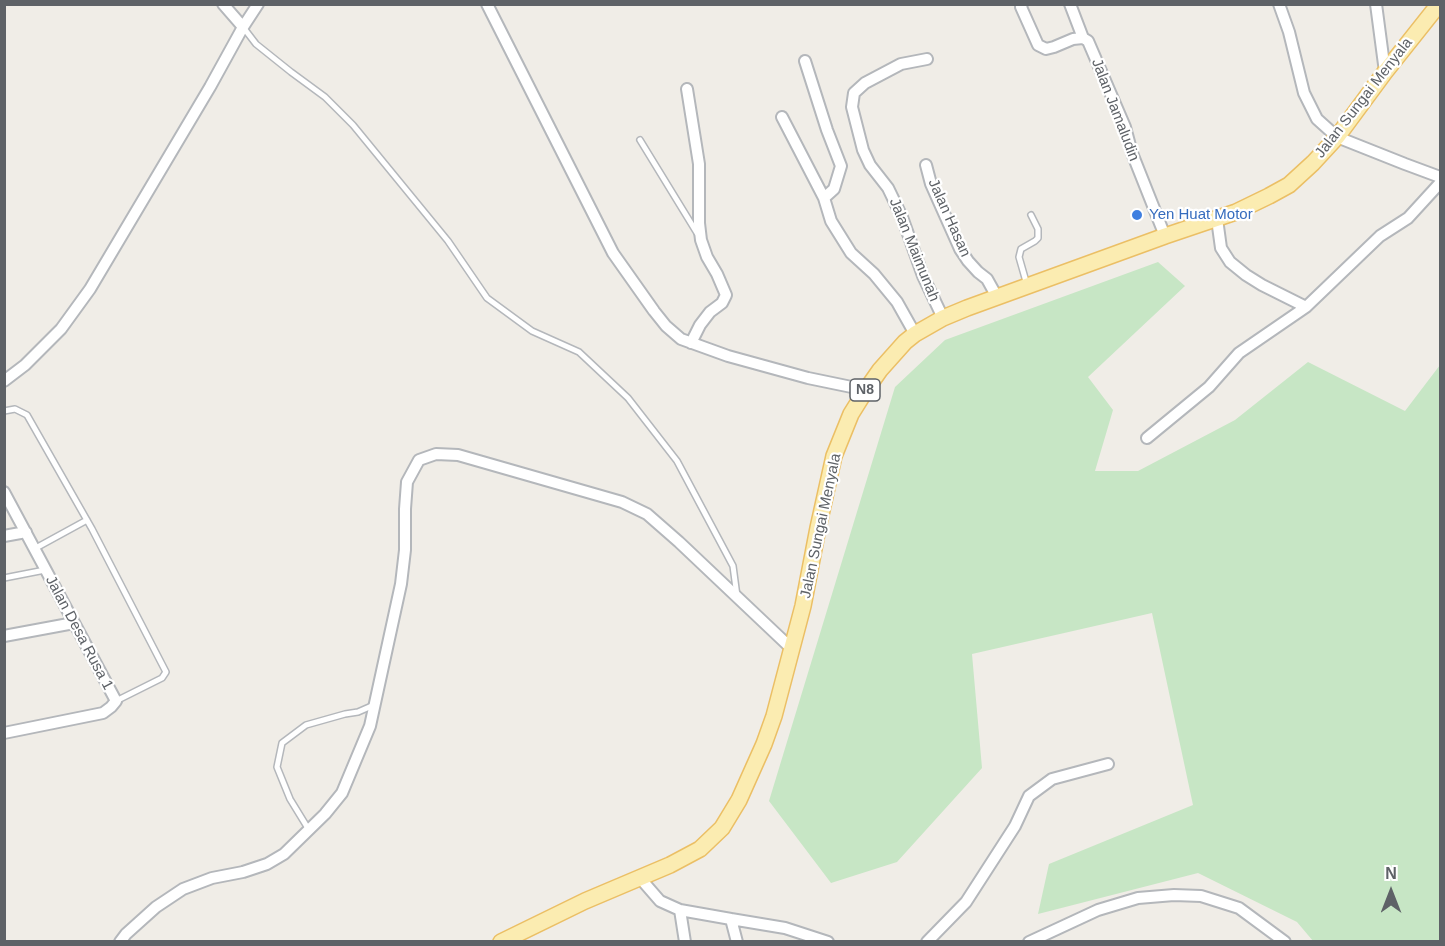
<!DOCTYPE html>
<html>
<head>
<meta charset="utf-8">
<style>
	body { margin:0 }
	#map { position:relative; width:1445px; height:946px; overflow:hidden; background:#f0ede7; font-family:Arial,sans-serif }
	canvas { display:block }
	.frame { position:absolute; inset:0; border:6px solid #5e6267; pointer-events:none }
	.north { position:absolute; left:1361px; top:862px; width:60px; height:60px; -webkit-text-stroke:4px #fff; paint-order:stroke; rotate:0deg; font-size:16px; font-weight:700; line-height:24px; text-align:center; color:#5e6267 }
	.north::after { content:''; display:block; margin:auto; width:21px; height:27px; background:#5e6267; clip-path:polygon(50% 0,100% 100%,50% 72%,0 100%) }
</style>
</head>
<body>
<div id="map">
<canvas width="1445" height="946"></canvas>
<div class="frame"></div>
<div class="north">N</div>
</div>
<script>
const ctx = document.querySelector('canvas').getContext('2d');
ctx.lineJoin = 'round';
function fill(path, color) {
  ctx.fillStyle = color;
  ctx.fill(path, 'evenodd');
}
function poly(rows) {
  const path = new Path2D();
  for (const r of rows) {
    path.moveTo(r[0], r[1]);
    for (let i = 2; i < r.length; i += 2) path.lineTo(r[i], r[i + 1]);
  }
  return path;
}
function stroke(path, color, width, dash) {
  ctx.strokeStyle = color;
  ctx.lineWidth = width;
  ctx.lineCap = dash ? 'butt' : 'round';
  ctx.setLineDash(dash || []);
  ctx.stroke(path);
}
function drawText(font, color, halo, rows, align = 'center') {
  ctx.font = font + ' Arial,sans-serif';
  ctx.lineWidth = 4.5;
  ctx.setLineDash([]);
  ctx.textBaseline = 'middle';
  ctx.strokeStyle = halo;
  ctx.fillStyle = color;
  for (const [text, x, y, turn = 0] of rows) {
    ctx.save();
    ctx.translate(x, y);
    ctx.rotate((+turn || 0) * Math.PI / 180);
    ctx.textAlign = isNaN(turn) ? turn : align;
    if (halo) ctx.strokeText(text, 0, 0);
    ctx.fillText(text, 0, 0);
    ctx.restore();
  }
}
const green = poly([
	[1158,262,1185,286,1088,377,1113,410,1095,471,1138,471,1235,420,1308,362,1405,411,1440,365,1440,941,1313,941,1297,922,1198,873,1038,914,1049,864,1193,805,1152,613,972,654,982,768,897,862,831,883,769,801,895,387,945,340]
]);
const service = poly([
	[243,27,256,44,291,72,325,97,353,125,448,241,487,298,532,331,579,352,628,398,677,461,733,566,737,596],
	[640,140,697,233],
	[1027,285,1019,257,1021,249,1035,241,1038,238,1038,229,1031,215],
	[4,411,15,409,27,415,92,529,166,672,162,678,116,701],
	[34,549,87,520],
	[4,578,45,570],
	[309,830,290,799,277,767,282,743,306,725,345,714,358,712,374,705]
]);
const minor = poly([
	[223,4,243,27],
	[487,4,613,253,654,311,666,326,681,339,728,356,808,378,866,390],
	[1022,4,1021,7,1038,45,1046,49,1054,47,1073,39,1083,38,1088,41,1125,127,1132,153,1165,236],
	[1070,4,1083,38],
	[1279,4,1289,32,1304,93,1317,119,1337,137,1405,164,1440,177],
	[1376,4,1385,72],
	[927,59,901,64,865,83,854,93,852,107,863,150,870,165,888,188,902,217,923,276,943,318],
	[805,61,827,130,841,166,834,189,824,198,831,221,851,253,874,274,897,302,915,334],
	[687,89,699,164,699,223,701,240,707,257,717,274,726,295,722,303,710,312,700,325,691,343],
	[782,117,824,198],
	[926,165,931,184,960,249,968,261,978,272,987,279,997,297],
	[1217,219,1221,248,1230,262,1246,275,1262,285,1306,307],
	[4,381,25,365,61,329,90,289,210,87,243,27,258,4],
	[1147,438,1209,387,1239,353,1306,307,1380,236,1408,218,1440,183],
	[4,492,116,701,111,707,103,713,4,733],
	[4,536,26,532],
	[4,636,74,623],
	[640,878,660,901,680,910,731,919,737,942],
	[680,910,685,942],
	[731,919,785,928,828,942],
	[120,942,126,934,156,907,183,889,212,878,243,872,267,864,284,854,325,814,342,793,370,726,401,584,405,550,405,509,407,482,419,460,436,454,458,455,622,502,647,514,679,542,792,649],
	[927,942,966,902,1015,826,1029,796,1052,779,1108,764],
	[1029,942,1098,910,1138,898,1174,895,1201,896,1239,908,1285,942]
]);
const primary = poly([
	[501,942,585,901,670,865,700,849,722,828,739,800,764,744,774,716,803,606,818,528,834,456,851,414,866,390,880,370,905,342,915,334,943,318,967,308,1165,236,1236,212,1269,196,1289,185,1313,163,1337,137,1385,72,1439,4]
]);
const markers = [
	[1137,215,6,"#3f7fe0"]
];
const shields = [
	[865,390,30]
];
const shieldNames = [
	["N8",865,390]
];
const streetNames = [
	["Jalan Sungai Menyala",1364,98,-52],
	["Jalan Jamaludin",1115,110,69],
	["Jalan Hasan",949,218,66],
	["Jalan Maimunah",914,250,68],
	["Jalan Sungai Menyala",821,526,-78],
	["Jalan Desa Rusa 1",79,633,62]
];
const shopNames = [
	["Yen Huat Motor",1149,215]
];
fill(green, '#c7e6c5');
stroke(service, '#b4b7bb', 8);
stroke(minor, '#b4b7bb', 14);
stroke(primary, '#ebbf65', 18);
stroke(service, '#fff', 5);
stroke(minor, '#fff', 10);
stroke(primary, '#fbecb1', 15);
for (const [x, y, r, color] of markers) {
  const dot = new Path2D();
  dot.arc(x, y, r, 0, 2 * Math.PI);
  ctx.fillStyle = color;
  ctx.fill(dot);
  stroke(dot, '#fff', 2);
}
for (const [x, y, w] of shields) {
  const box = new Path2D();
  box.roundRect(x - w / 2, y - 11, w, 22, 4.5);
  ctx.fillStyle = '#fff';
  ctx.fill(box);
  stroke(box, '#5e6267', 1.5);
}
drawText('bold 14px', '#5e6267', null, shieldNames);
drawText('15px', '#5e6267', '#fff', streetNames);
drawText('15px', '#366cbe', '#fff', shopNames, 'left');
</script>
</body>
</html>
